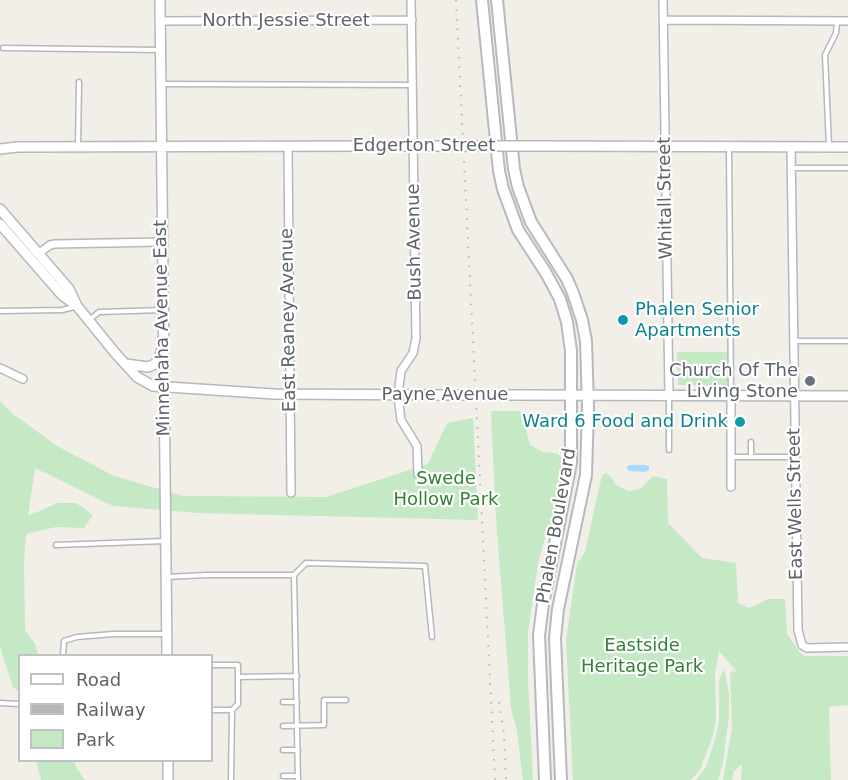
<!DOCTYPE html>
<html>
<head>
<meta charset="utf-8">
<style>
	body { margin:0 }
	#map { position:relative; width:848px; height:780px; overflow:hidden; background:#f1efe8; font-family:"DejaVu Sans",sans-serif }
	canvas { display:block }
	.legend { position:absolute; left:18px; top:654px; width:195px; height:108px; box-sizing:border-box; background:#fff; border:2px solid #bfc1c3; margin:0; padding:8px 10px; list-style:none; font-size:18px; color:#5f6368 }
	.legend li { display:flex; align-items:center; gap:12px; height:30px }
	.legend b { width:30px; border:2px solid #bfc1c3 }
</style>
</head>
<body>
<div id="map">
<canvas width="848" height="780"></canvas>
<ul class="legend">
<li><b style="height:8px;background:#fff"></b>Road</li>
<li><b style="height:8px;background:#b6b7b8"></b>Railway</li>
<li><b style="height:16px;background:#c5e8c5"></b>Park</li>
</ul>
</div>
<script>
const ctx = document.querySelector('canvas').getContext('2d');
ctx.lineJoin = 'round';
function fill(path, color) {
  ctx.fillStyle = color;
  ctx.fill(path, 'evenodd');
}
function poly(rows) {
  const path = new Path2D();
  for (const r of rows) {
    path.moveTo(r[0], r[1]);
    for (let i = 2; i < r.length; i += 2) path.lineTo(r[i], r[i + 1]);
  }
  return path;
}
function stroke(path, color, width, dash) {
  ctx.strokeStyle = color;
  ctx.lineWidth = width;
  ctx.lineCap = dash ? 'butt' : 'round';
  ctx.setLineDash(dash || []);
  ctx.stroke(path);
}
function drawText(font, color, halo, rows, align = 'center') {
  ctx.font = font + ' "DejaVu Sans",sans-serif';
  ctx.lineWidth = 4.5;
  ctx.setLineDash([]);
  ctx.textBaseline = 'middle';
  ctx.strokeStyle = halo;
  ctx.fillStyle = color;
  for (const [text, x, y, turn = 0] of rows) {
    ctx.save();
    ctx.translate(x, y);
    ctx.rotate((+turn || 0) * Math.PI / 180);
    ctx.textAlign = isNaN(turn) ? turn : align;
    if (halo) ctx.strokeText(text, 0, 0);
    ctx.fillText(text, 0, 0);
    ctx.restore();
  }
}
const green = poly([
	[677,352,730,352,731,386,678,385],
	[0,401,13,414,57,446,114,476,183,496,326,497,428,464,447,423,473,418,478,520,198,513,113,506,35,468,28,516,58,503,76,503,93,515,84,528,56,527,26,534,24,562,25,630,35,644,38,655,20,656,19,692,13,687,0,647],
	[491,411,521,411,530,445,543,452,556,453,563,458,564,466,551,530,545,538,538,563,528,633,528,680,533,780,523,780,517,731,511,708,496,519],
	[606,473,611,477,616,485,629,491,640,489,653,476,667,479,668,523,702,558,736,563,738,603,749,608,768,599,785,599,787,634,800,653,805,656,848,656,848,705,829,707,831,780,741,780,742,764,734,771,732,780,723,780,732,728,730,672,734,671,739,674,719,651,715,673,716,719,713,735,700,770,691,780,573,780,566,640,577,564,585,552,602,475],
	[724,669,729,693,729,715,723,763,718,780,696,780,706,767,715,740,719,720,719,680],
	[36,761,74,761,76,767,85,780,41,780]
]);
const water = poly([
	[629,465,646,465,649,466,649,470,645,472,629,471,626,467]
]);
const service = poly([
	[3,48,160,50],
	[161,84,412,85],
	[78,146,79,82],
	[829,146,825,55,836,33,837,22],
	[729,148,731,395],
	[792,168,848,168],
	[0,311,62,310,74,307],
	[89,320,99,312,163,310],
	[794,341,848,341],
	[669,397,669,450],
	[751,442,751,457],
	[731,457,795,457],
	[56,545,165,541],
	[294,575,306,563,425,566,432,637],
	[166,577,207,575,294,575,298,780],
	[63,656,64,641,77,637,113,634,166,634],
	[212,665,238,665,238,677,297,676],
	[283,702,297,702],
	[0,703,19,704],
	[212,710,232,710,231,780],
	[232,710,238,704,238,677],
	[283,726,324,725,324,700,346,700],
	[283,750,298,750],
	[283,776,298,776]
]);
const minor = poly([
	[411,0,416,338,413,353,401,371,398,395,401,420,417,446,418,474],
	[663,0,669,396],
	[663,20,848,21],
	[160,21,412,20],
	[288,146,291,493],
	[791,147,798,630,802,645,807,648,848,647],
	[38,254,50,245,55,244,162,242],
	[0,368,23,379],
	[731,487,731,396]
]);
const tertiary = poly([
	[160,0,167,656],
	[538,146,848,147],
	[0,149,17,147,370,146],
	[0,209,69,289,77,306,116,354,137,377,153,386,274,394,446,395],
	[0,224,62,295,76,305],
	[126,364,148,367,155,364,160,357,162,349],
	[520,395,848,396],
	[168,760,168,780]
]);
const secondary = poly([
	[482,0,499,171,503,189,518,230,546,273,560,299,567,322,571,351,571,463,543,604,539,635,545,780],
	[497,0,514,169,518,187,531,222,567,279,573,293,582,320,586,341,588,407,586,475,558,609,555,638,561,780]
]);
const rail = poly([
	[456,0,495,780],
	[499,702,504,734,506,780]
]);
const tertiaryBridge = poly([
	[370,146,538,146],
	[446,395,520,395]
]);
const markers = [
	[623,320,6,"#0f9aa8"],
	[810,381,6,"#6b7280"],
	[740,422,6,"#0f9aa8"]
];
const streetNames = [
	["North Jessie Street",286,21],
	["Edgerton Street",424,146],
	["Whitall Street",666,198,-91],
	["Bush Avenue",415,242,-91],
	["East Reaney Avenue",289,320,-91],
	["Minnehaha Avenue East",163,328,-91],
	["Payne Avenue",445,395],
	["East Wells Street",796,504,-91],
	["Phalen Boulevard",557,526,-80]
];
const cultureNames = [
	["Phalen Senior",635,310],
	["Apartments",635,331],
	["Ward 6 Food and Drink",728,422,"right"]
];
const worshipNames = [
	["Church Of The",798,371],
	["Living Stone",798,392]
];
const parkNames = [
	["Swede",446,479],
	["Hollow Park",446,500],
	["Eastside",642,646],
	["Heritage Park",642,667]
];
fill(green, '#c5e8c5');
fill(water, '#aadaff');
stroke(service, '#b5b8bc', 7);
stroke(minor, '#b5b8bc', 10);
stroke(tertiary, '#b5b8bc', 12);
stroke(secondary, '#b6babf', 14);
stroke(service, '#fff', 4);
stroke(minor, '#fff', 7);
stroke(tertiary, '#fff', 9);
stroke(secondary, '#fff', 10);
stroke(rail, '#b6b7b8', 2, [1.5, 8]);
stroke(tertiaryBridge, '#b5b8bc', 12, []);
stroke(tertiaryBridge, '#fff', 9);
for (const [x, y, r, color] of markers) {
  const dot = new Path2D();
  dot.arc(x, y, r, 0, 2 * Math.PI);
  ctx.fillStyle = color;
  ctx.fill(dot);
  stroke(dot, '#fff', 2);
}
drawText('18px', '#5f6368', '#fff', streetNames);
drawText('18px', '#0d838f', '#fff', cultureNames, 'left');
drawText('18px', '#5b616d', '#fff', worshipNames, 'right');
drawText('18px', '#348238', '#fff', parkNames);
</script>
</body>
</html>
